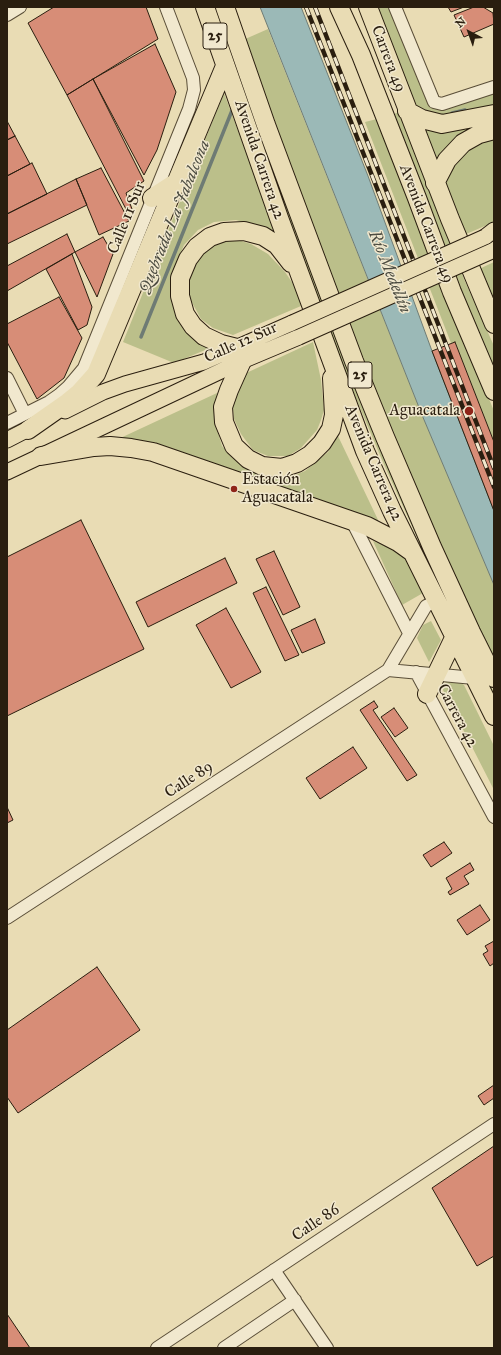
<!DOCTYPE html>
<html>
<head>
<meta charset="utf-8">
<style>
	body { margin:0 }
	#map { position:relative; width:501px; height:1355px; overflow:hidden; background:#e9dcb4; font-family:"IM FELL Great Primer",serif }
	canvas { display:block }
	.frame { position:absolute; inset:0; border:8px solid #2a1e0f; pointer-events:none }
	.north { position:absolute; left:449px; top:12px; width:40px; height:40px; -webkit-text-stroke:3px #f1e8ce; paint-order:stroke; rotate:319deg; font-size:11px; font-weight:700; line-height:16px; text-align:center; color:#2a1e0f }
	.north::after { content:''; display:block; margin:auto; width:14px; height:18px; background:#2a1e0f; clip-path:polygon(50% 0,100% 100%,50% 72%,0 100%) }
</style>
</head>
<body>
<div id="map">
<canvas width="501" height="1355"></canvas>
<div class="frame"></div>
<div class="north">N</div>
</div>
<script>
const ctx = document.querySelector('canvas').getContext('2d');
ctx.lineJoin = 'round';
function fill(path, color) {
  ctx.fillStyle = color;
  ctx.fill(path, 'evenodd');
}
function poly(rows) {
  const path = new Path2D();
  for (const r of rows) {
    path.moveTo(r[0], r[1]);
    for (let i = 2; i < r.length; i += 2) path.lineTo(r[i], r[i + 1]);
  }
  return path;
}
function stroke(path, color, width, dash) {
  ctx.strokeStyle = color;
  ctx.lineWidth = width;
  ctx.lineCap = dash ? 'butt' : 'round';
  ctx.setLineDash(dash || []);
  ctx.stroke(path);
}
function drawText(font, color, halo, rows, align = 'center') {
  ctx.font = font + ' "IM FELL Great Primer",serif';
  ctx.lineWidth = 3;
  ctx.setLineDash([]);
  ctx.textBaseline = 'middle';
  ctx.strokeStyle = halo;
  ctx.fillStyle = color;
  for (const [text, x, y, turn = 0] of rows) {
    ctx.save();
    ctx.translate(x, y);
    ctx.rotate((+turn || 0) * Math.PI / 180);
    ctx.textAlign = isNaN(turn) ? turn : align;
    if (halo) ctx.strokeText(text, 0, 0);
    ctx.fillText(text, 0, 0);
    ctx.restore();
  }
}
const green = poly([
	[378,7,390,7,428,101,432,107,441,109,494,92,494,109,438,119,416,111],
	[268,29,422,415,494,585,494,664,403,468,243,40],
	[231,40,485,675,494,692,494,702,428,562,382,460,339,358,317,302,225,42],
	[224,93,279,241,256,226,236,220,214,222,198,230,184,245,172,273,170,291,176,313,210,348,174,363,123,342],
	[400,112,464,279,494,346,494,371,456,282,390,115],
	[377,119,443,288,494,411,494,442,455,342,451,343,365,122],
	[489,121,436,165,419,125],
	[494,135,494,222,464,235,444,182,462,152],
	[238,240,251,244,268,254,285,272,296,288,301,306,233,335,213,328,201,319,189,297,187,280,194,264,206,251,222,241],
	[494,262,494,308,477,270],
	[313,342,321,380,324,410,321,420,317,430,301,448,288,456,268,456,253,450,241,434,234,419,233,407,235,392,242,375],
	[217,393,215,422,222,446,232,457,243,466,262,475,284,476,295,475,305,471,328,452,338,436,380,524,165,446,135,440,114,441],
	[373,541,390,548,405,557,423,593,402,605],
	[431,621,441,640,429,662,417,638,423,625],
	[450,679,457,680,464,685,494,746,494,790,443,690,445,683]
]);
const water = poly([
	[260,7,301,7,368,176,432,351,494,511,494,585,422,415,260,7]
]);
const stream = poly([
	[452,113,465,110],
	[141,337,233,108]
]);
const building = poly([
	[54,7,146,7,158,39,67,95,28,23,54,7],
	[448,7,464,7,451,12,448,7],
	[474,7,483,7,493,13,494,24,464,37,454,15,474,7],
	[155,44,176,92,157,150,144,175,93,79,155,44],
	[93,79,144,181,126,193,132,209,127,211,67,95,93,79],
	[7,121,15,136,7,140,7,121],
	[15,136,30,164,7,176,7,140,15,136],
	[32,163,47,194,7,214,7,176,32,163],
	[101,168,129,221,99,235,76,179,101,168],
	[76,179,87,205,7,244,7,214,76,179],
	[67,234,75,252,7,291,7,266,67,234],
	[103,237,113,254,97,297,75,252,103,237],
	[72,254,92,307,87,325,78,330,46,269,72,254],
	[59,297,82,338,64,378,37,399,7,342,7,324,59,297],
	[455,342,494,442,494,511,432,351,455,342],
	[81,520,144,649,7,716,7,557,81,520],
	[274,551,300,607,283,615,256,559,274,551],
	[225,558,237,583,148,627,136,602,225,558],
	[266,587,299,655,285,661,253,593,266,587],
	[226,608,261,672,231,688,196,625,226,608],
	[315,619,325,643,302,653,291,630,315,619],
	[374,701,378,707,373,710,417,775,407,781,360,710,374,701],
	[394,708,408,728,395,737,381,717,394,708],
	[353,747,367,768,320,799,306,778,353,747],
	[7,807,13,820,7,823,7,807],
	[444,842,452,853,431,867,423,855,444,842],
	[470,863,474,870,464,876,469,884,450,895,448,892,452,889,446,878,470,863],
	[480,905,490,920,467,935,457,920,480,905],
	[494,941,494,963,490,966,483,954,488,951,485,946,494,941],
	[97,967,140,1030,18,1113,7,1097,7,1030,97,967],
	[494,1085,494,1098,484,1105,478,1096,494,1085],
	[494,1146,494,1256,477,1266,432,1188,494,1146],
	[7,1314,30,1348,7,1348,7,1314]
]);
const minor = poly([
	[395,7,434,102,442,104,494,87],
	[7,15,20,7],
	[7,378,25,414],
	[7,423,49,402,59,395,68,387,84,368,189,109,194,90,193,78,166,7],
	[352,521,409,633],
	[388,670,474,678],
	[416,672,494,817],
	[7,918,388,670,426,606,436,601],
	[274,1270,327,1348],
	[157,1348,494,1124],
	[224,1348,295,1300]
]);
const major = poly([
	[485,237,494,230],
	[65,411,103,392,125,384,204,362,292,323],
	[7,440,38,424],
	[7,472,242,361,299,337]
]);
const highway = poly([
	[205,7,279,218,365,451,392,511,494,716],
	[225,7,266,125,354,361,385,437,432,547,471,632,494,678],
	[339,7,361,55,417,198,452,292,494,391],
	[368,7,450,219,494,324],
	[407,111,422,119,442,124,494,114],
	[435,183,447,160,463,143,479,134,494,130],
	[152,198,178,181],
	[237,348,221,344,204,336,193,326,185,314,180,296,180,278,188,259,197,247,210,237,224,232,244,231,263,236,277,245,291,263],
	[242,361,229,390,223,407,224,422,234,446,248,459,262,466,282,468,297,463,310,455,322,443,331,429,334,415,332,378],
	[28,430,68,402,79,393,96,374,225,66],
	[41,456,94,447,110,446,131,448,153,452,367,526,398,542,412,552],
	[427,694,454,638]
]);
const rail = poly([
	[306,7,494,487],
	[315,7,494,468]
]);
const majorBridge = poly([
	[292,323,485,237],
	[299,337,492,251]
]);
const markers = [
	[469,411,5,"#8f2418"],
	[234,489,4,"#8f2418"]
];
const shields = [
	[215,36,24],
	[360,375,24]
];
const shieldNames = [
	["25",215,36],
	["25",360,375]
];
const streetNames = [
	["Carrera 49",388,59,69],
	["Avenida Carrera 42",259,160,71],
	["Calle 11 Sur",127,218,-68],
	["Avenida Carrera 49",426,224,69],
	["Calle 12 Sur",241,343,-24],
	["Avenida Carrera 42",373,463,67],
	["Carrera 42",457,716,62],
	["Calle 89",189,780,-33],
	["Calle 86",316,1223,-34]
];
const poiNames = [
	["Aguacatala",460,411],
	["Estación",242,480,"left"],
	["Aguacatala",242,498,"left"]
];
const waterNames = [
	["Quebrada La Jabalcona",175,217,-68],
	["Río Medellín",389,272,68]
];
fill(green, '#bbbf8a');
fill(water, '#9bb9b7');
stroke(water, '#6e7b74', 1);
stroke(stream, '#6e7b74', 3.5);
fill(building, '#d78d77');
stroke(building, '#2a1e0f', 1);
stroke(minor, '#5a4e38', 14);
stroke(major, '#2a1e0f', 17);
stroke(highway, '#2a1e0f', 20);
stroke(minor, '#f1e8ce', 12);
stroke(major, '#e9dcb4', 15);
stroke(highway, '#e9dcb4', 18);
stroke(rail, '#2a1e0f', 4.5);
stroke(rail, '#f1e8ce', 3, [9]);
stroke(majorBridge, '#2a1e0f', 17, []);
stroke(majorBridge, '#e9dcb4', 15);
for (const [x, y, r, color] of markers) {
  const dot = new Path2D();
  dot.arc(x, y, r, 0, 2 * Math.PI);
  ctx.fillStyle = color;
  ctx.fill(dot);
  stroke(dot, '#f1e8ce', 1.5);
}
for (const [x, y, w] of shields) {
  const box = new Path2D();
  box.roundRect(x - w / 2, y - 13, w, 26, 3);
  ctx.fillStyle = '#f1e8ce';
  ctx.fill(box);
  stroke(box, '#2a1e0f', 1);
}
drawText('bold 15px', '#2a1e0f', null, shieldNames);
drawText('16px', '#2a1e0f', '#f1e8ce', streetNames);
drawText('16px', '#2a1e0f', '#f1e8ce', poiNames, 'right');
drawText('italic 17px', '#4c4c41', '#f1e8ce', waterNames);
</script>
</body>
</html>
